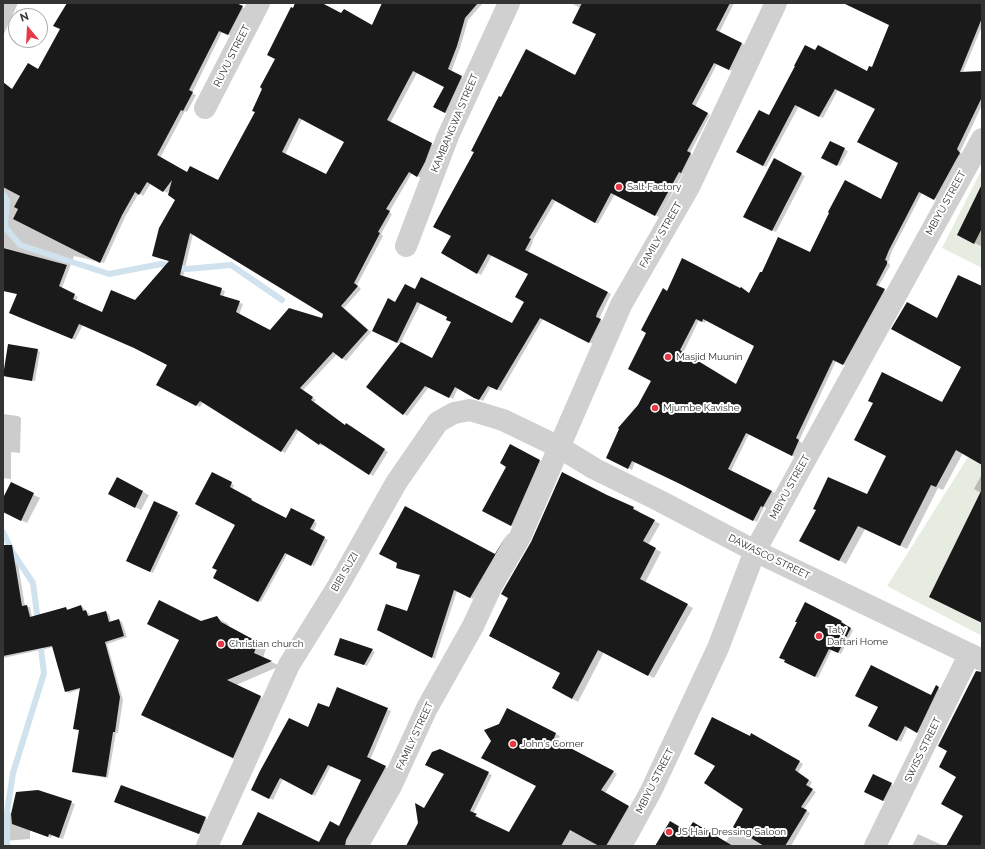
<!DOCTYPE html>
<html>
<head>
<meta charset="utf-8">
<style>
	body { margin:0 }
	#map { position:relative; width:985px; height:849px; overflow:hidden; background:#fff; font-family:Raleway,sans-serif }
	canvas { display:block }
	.frame { position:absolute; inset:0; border:4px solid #333; pointer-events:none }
	.north { position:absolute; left:8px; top:8px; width:40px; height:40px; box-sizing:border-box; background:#fff; border:1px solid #adadad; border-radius:50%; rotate:342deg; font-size:11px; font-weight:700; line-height:16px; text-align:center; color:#333 }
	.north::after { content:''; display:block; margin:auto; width:14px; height:18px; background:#e63946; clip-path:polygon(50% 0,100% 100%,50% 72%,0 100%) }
</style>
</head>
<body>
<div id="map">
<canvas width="985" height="849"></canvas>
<div class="frame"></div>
<div class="north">N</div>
</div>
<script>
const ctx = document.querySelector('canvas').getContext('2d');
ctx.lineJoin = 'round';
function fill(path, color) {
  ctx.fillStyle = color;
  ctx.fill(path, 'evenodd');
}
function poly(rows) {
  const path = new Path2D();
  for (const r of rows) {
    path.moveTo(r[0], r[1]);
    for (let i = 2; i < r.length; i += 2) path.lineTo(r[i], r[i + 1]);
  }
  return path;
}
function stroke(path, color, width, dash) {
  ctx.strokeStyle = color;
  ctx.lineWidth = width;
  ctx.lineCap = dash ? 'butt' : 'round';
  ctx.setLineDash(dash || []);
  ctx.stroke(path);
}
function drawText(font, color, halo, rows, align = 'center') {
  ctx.font = font + ' Raleway,sans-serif';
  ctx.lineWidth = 4;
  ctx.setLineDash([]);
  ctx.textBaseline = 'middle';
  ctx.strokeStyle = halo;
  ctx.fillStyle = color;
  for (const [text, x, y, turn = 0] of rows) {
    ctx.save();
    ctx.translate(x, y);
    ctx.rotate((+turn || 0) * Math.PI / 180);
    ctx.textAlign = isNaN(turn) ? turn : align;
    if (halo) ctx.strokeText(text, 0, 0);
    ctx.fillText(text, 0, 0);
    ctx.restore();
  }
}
const green = poly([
	[982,169,982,268,942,248],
	[968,457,982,465,982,636,887,586]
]);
const shadow = poly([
	[3,3,18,3,3,36],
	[68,3,240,3,238,5,246,9,232,36,222,32,192,93,196,95,187,112,185,111,160,158,188,173,218,181,256,112,296,3,320,3,342,14,372,26,384,3,483,3,468,20,460,48,451,72,465,79,448,114,435,107,445,87,417,73,390,123,435,146,421,178,412,173,389,212,392,214,381,234,383,236,357,285,361,289,344,308,371,332,346,361,337,354,303,390,316,400,314,402,345,426,350,426,388,452,373,476,324,444,322,446,319,444,299,430,285,453,203,402,200,407,161,387,168,365,139,349,83,325,75,340,21,317,26,298,3,289,3,96,39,70,61,29],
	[302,119,345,142,326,175,285,155],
	[151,183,167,193,171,188,177,199,153,256,170,262,135,302,102,314,76,301,78,297,62,288,74,256,104,263,125,217,139,193,143,196],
	[193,234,325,314,322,319,270,331,239,315,243,304,223,297,225,291,183,277],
	[571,3,734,3,719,33,745,45,732,71,717,64,695,107,710,115,690,153,693,156,684,174,683,173,659,217,615,194,598,224,556,200,532,241,533,242,528,252,611,294,601,315,599,319,604,322,593,344,543,319,501,391,491,387,483,401,458,388,453,399,429,387,407,416,404,414,401,344,377,333,396,303,416,290,512,324,525,301,529,274,492,255,481,275,443,252,452,236,475,152,501,98,576,76,597,34,580,8],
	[421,303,449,317,452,322,433,360,401,342],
	[845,3,982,3,982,26,963,72,982,72,982,105,960,152,962,155,938,200,922,193,892,251,888,263,890,264,890,266,878,287,888,292,847,366,836,361,799,441,802,443,795,457,749,434,731,471,775,493,767,508,764,507,757,522,682,484,635,462,632,470,610,459,652,381,668,292,750,294,810,254,881,201,899,163,876,109,838,90,823,118,799,106,766,167,738,152,769,116,873,68,890,25],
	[699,320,705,323,706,320,755,346,736,385,683,353],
	[830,142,848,151,840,166,823,158],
	[775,160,805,176,776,232,748,219],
	[982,211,982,244,981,246,964,238],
	[980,285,982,286,982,464,963,453,943,490,938,488,907,549,865,529,846,564,807,544,867,495,943,403,962,367,943,357,938,319],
	[37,350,40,352,35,381,6,377],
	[3,414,18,416,21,418,20,453,11,452,11,479,3,478],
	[511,445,542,462,514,527,483,510,507,467],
	[213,473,234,485,232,490,254,501,253,503,286,519,292,510,317,523,313,532,328,540,314,566,288,553,261,602,214,577,237,524],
	[982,474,982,623,981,493,974,489],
	[117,479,149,495,141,510,116,497],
	[11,483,40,498,27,523,12,516],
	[607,496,633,508,639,511,638,512,660,524,648,545,661,552,645,583,693,608,654,678,604,652,578,702,553,687,562,673],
	[155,503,180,515,153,573,130,563],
	[406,507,495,556,508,534,510,535,473,599,457,591,435,659,378,630,407,613,421,575,400,569],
	[15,562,18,564,25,606,30,607,32,617,66,608,69,610,81,606,84,608,85,611,89,613,90,617,106,612,109,614,111,622,119,620,122,622,127,637,107,644,123,700,118,733,116,733,108,778,76,773,74,771,80,730,74,728,80,689,69,693,66,691,54,647,3,658,3,574],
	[217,618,227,623,230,628,266,648,263,658,280,666,236,685,270,702,242,763,142,715],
	[841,622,844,623,843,625,853,630,841,654,832,649,818,678,788,663],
	[372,650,375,652,367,666,338,656],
	[936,687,942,690,920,734,908,727,901,742,869,725,931,696],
	[337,689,391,711,370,760,389,769,348,846,243,846,319,844,339,827,362,780,331,766,315,796,283,779,273,800,253,790,308,729,329,708],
	[508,710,560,736,557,741,563,744,562,745,617,774,605,793,632,809,611,846,547,846,537,786,500,725],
	[752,734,803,764,798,773,812,782,809,788,816,792,804,809,810,813,791,846,656,846,688,833,694,823,726,842,744,809,750,737],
	[440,750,492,775,473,814,479,817,478,819,521,846,407,846,424,810,445,774],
	[874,775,898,788,890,804,872,795],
	[121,786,209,820,202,835,118,803],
	[37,791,75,804,63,839,52,835,51,838,30,830,30,839,3,841,3,814,13,813],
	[918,834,944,846,912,846]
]);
const stream = poly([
	[3,194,7,201,5,227,20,245,109,274,161,264,187,269,231,265,282,300],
	[3,532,13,553,33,583,38,622],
	[7,846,7,812,13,773,44,673,40,641]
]);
const building = poly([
	[67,3,236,3,243,6,228,35,219,31,189,90,193,92,183,111,181,110,157,155,187,172,190,166,218,180,255,112,252,111,262,89,260,87,275,59,267,55,291,7,293,8,295,3,322,3,341,13,344,9,372,25,382,3,478,3,465,18,457,46,448,69,462,76,445,113,433,107,444,87,413,71,387,120,432,143,425,162,417,177,409,172,386,209,390,211,378,232,380,233,354,283,358,286,341,306,368,330,342,359,333,352,300,388,313,397,311,400,345,425,346,423,385,449,369,475,320,443,319,445,296,429,281,452,200,401,196,406,156,385,167,365,134,348,79,324,72,339,9,313,17,294,3,291,3,248,67,265,59,286,75,294,73,299,102,312,111,290,135,300,169,261,152,256,159,228,175,200,168,195,172,180,163,192,147,182,139,195,135,192,122,215,100,263,13,219,18,209,14,207,20,196,3,187,3,82,12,89,28,63,38,69,60,29,53,26],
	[299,118,344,142,326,174,282,152],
	[190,233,323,314,322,318,289,308,270,330,236,312,240,301,220,295,222,288,180,275],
	[582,3,730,3,716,30,742,43,729,70,714,63,692,104,708,113,687,151,691,153,681,173,679,172,655,216,611,193,595,223,552,199,529,238,531,239,525,250,608,292,597,313,596,317,601,319,589,343,540,318,497,390,488,386,479,400,474,398,455,387,449,398,425,386,403,415,366,387,401,342,432,358,451,322,446,320,447,317,417,302,397,343,372,331,388,298,395,302,405,284,415,289,421,277,512,323,524,302,515,297,528,274,488,254,477,274,441,253,451,236,433,227,474,152,471,151,499,96,501,97,526,49,575,75,596,34,572,23],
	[843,3,982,3,982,18,960,72,982,71,982,97,957,149,960,153,957,158,934,200,919,192,889,250,885,260,887,261,887,264,876,285,885,289,843,365,833,360,796,438,799,440,792,456,746,433,728,469,772,491,763,507,761,506,753,521,678,483,632,461,628,469,606,458,619,429,618,428,638,405,651,381,628,369,646,333,641,330,663,288,667,291,682,258,740,288,741,287,749,293,760,272,762,272,778,237,810,252,829,213,828,212,845,180,881,199,898,163,857,142,875,109,835,89,819,117,795,105,763,166,736,152,759,110,769,115,795,66,794,66,805,45,815,50,818,45,867,71,869,66,872,67,889,25],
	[696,319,702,322,703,319,754,346,736,384,680,350],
	[830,141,845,148,837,166,821,158],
	[774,158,802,173,772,231,743,217],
	[982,184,982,228,974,244,957,235],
	[958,275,982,286,982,465,956,450,936,487,931,485,900,546,858,526,839,561,799,541,816,510,813,509,828,477,867,494,886,456,854,440,873,403,868,401,882,372,942,402,961,367,891,329,907,302,937,318],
	[8,344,38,349,32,381,3,376],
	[510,444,540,460,511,526,482,511,506,467,500,463],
	[212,472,232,482,230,487,252,499,251,500,286,518,291,508,315,520,310,529,325,537,311,566,285,553,258,602,213,578,217,570,212,568,235,525,195,504],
	[562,472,607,495,634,507,633,509,655,520,643,541,656,548,640,579,688,604,648,676,598,650,572,699,552,688,560,673,489,636,508,598,501,594,531,542],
	[117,477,143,491,135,508,108,494],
	[11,482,34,493,21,521,3,512,3,498],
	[982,489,982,623,929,597],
	[154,501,178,512,150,572,126,561],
	[405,506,495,554,508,533,470,598,454,590,432,658,377,630,386,604,407,611,420,575,396,568,397,563,379,554],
	[3,545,12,545,22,606,27,605,30,617,66,607,67,610,81,605,83,611,86,610,88,616,106,611,109,622,119,619,124,636,105,642,120,697,115,732,113,732,106,777,72,772,79,730,73,729,80,688,65,692,52,646,3,656],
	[159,600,201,621,217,616,221,622,258,642,254,653,272,661,227,680,261,696,233,758,141,715,179,640,147,624],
	[805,602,842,621,841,622,851,628,838,653,829,649,815,677,784,662,785,660,779,658,797,622,795,622],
	[340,638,373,649,364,665,334,655],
	[871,665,931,695,936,685,939,687,917,733,905,726,897,741,868,726,878,707,855,696],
	[976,671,982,672,982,846,946,846,963,816,941,804,956,777,939,767,947,751,938,746],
	[337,687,388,708,367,757,386,766,346,840,345,846,241,846,258,812,319,842,330,821,339,826,361,780,328,765,312,795,280,778,269,799,251,790,260,771,289,718,308,727,318,703,329,707],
	[507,708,556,733,554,738,559,741,559,742,614,771,601,790,629,806,606,846,599,846,570,830,561,846,406,846,418,823,415,803,424,808,444,774,425,765,432,752,440,749,489,772,470,811,477,814,475,816,509,832,536,786,481,758,491,741,484,730,499,724],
	[712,717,750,736,751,733,800,761,795,770,809,780,806,785,813,789,801,807,807,810,785,846,764,846,733,827,743,809,704,783,715,766,694,754],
	[873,774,892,783,883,801,864,792],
	[121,785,206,817,199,834,114,802],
	[38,790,72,801,59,838,49,834,48,837,12,824,11,814,16,792],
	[670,821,687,831,693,822,733,846,655,846]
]);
const minor = poly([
	[205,108,259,3],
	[406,246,448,136,509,3],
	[207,846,289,665,338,586,396,483,438,422,454,413,470,410,503,420,559,447,595,469,660,501,755,551,982,660],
	[357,846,392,784,427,708,473,626,492,585,520,537,621,305,689,187,776,3],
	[621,846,651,791,718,648,755,551,982,139],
	[875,846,969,655]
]);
const markers = [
	[619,187,4,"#e63946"],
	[668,357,4,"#e63946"],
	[655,408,4,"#e63946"],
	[819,636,4,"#e63946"],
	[221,644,4,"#e63946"],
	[513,744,4,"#e63946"],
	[669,832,4,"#e63946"]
];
const streetNames = [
	["RUVU STREET",232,56,-63],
	["KAMBANGWA STREET",455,123,-67],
	["MBIYU STREET",946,203,-61],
	["FAMILY STREET",661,235,-60],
	["MBIYU STREET",790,487,-61],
	["DAWASCO STREET",769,557,26],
	["BIBI SUZI",345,572,-60],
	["FAMILY STREET",415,736,-65],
	["SWISS STREET",923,750,-64],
	["MBIYU STREET",655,781,-63]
];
const poiNames = [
	["Salt Factory",627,187],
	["Masjid Muunin",676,357],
	["Mjumbe Kavishe",663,408],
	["Taty",827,630],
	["Daftari Home",827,642],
	["Christian church",229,644],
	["John's Corner",521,744],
	["JS Hair Dressing Saloon",677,832]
];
fill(green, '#e6ecdf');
fill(shadow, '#0003');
stroke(stream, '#cfe2ee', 6);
fill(building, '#1a1a1a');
stroke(minor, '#d0d0d0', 22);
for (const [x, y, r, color] of markers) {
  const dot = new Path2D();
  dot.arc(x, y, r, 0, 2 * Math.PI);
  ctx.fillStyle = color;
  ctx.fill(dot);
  stroke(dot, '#fff', 1.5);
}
drawText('10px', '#333', '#fff', streetNames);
drawText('10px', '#333', '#fff', poiNames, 'left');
</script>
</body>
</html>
